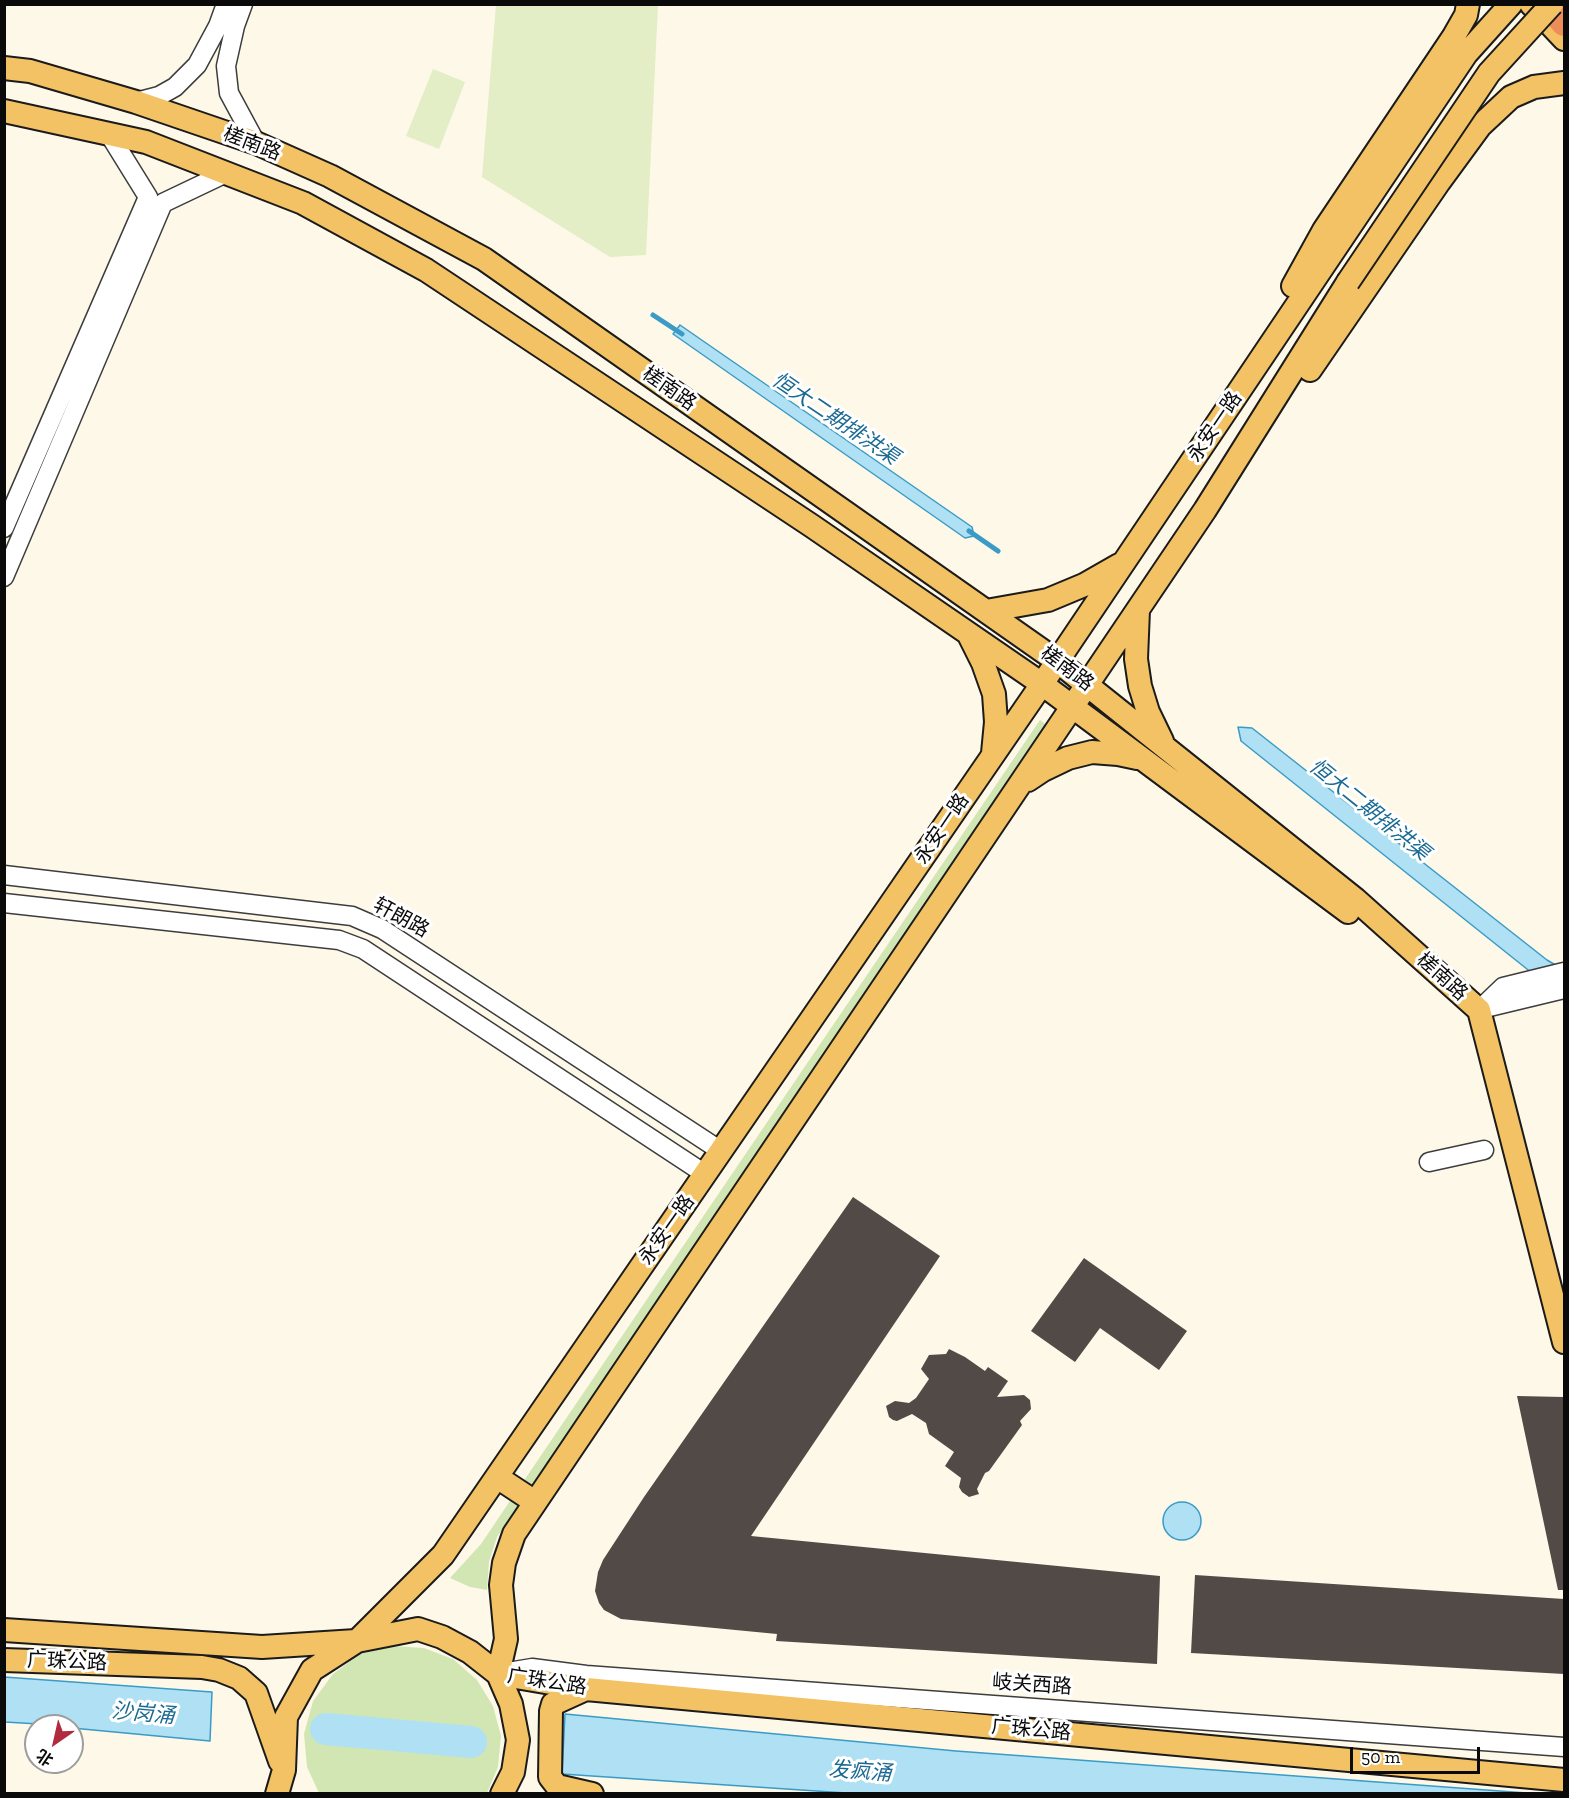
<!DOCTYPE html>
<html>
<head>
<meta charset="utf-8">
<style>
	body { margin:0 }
	#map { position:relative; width:1569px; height:1798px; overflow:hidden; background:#fef8e8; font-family:"Zilla Slab","Noto Sans SC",serif }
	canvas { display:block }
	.frame { position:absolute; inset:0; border:6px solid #0a0a0a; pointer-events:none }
	.north { position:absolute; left:24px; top:1714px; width:60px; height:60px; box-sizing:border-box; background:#fff; border:2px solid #9d9d9d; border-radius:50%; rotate:214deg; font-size:16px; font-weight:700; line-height:24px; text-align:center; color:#0a0a0a }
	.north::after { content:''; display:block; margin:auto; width:21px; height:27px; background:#b22a3d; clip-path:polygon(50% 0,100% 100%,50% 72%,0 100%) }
	.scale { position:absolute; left:1350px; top:1747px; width:130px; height:27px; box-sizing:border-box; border:3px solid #0a0a0a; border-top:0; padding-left:8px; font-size:18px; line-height:21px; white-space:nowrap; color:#0a0a0a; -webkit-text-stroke:4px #fff; paint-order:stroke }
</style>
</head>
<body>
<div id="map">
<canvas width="1569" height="1798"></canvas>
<div class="frame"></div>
<div class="north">北</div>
<div class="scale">50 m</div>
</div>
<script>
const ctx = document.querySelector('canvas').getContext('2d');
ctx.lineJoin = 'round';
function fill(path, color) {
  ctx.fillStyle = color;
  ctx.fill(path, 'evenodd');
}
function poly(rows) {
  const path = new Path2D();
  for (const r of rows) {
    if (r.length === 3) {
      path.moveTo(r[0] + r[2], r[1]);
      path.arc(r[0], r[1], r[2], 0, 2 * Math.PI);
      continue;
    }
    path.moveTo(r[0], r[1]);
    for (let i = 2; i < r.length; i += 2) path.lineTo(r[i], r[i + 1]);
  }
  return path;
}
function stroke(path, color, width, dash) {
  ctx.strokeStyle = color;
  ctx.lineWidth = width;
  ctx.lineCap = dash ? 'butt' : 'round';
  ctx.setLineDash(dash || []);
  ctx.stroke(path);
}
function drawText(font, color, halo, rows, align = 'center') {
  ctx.font = font + ' "Zilla Slab","Noto Sans SC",serif';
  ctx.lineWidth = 6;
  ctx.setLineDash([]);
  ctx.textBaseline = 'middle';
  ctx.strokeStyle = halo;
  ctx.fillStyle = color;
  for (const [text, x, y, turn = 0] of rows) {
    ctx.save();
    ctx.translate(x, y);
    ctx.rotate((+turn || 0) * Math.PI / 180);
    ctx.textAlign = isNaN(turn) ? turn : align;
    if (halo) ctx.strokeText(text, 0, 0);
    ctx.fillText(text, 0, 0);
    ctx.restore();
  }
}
const green = poly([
	[1040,720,1049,727,531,1488,524,1482,525,1479],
	[512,1498,519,1505,497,1537,489,1562,487,1590,470,1587,450,1578,481,1544],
	[393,1646,424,1648,453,1659,477,1680,493,1706,501,1736,498,1767,487,1793,319,1793,307,1767,304,1734,313,1701,333,1674,360,1654]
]);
const pitch = poly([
	[496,5,658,5,646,255,610,257,482,177],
	[433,69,465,82,439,149,406,136]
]);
const water = poly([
	[680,325,972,527,974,536,965,538,673,334,680,325],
	[1238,727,1252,728,1547,960,1564,970,1547,985,1241,741,1238,727],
	[1182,1521,19],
	[4,1677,212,1692,210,1741,72,1728,72,1726,5,1722,4,1677],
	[565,1714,956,1751,1527,1793,861,1794,562,1774,565,1714]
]);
const stream = poly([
	[653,315,682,334],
	[969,531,998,551]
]);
const river = poly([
	[326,1729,471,1742]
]);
const building = poly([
	[853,1197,940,1256,751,1536,1160,1576,1157,1664,776,1641,777,1634,621,1619,604,1610,599,1603,595,1591,598,1572,603,1560,644,1497],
	[1084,1258,1187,1331,1159,1370,1100,1328,1075,1362,1031,1331],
	[949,1349,965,1357,985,1371,988,1367,1008,1381,997,1397,1024,1395,1030,1400,1031,1409,1020,1421,1022,1425,989,1471,985,1473,977,1489,979,1494,969,1497,962,1492,959,1487,961,1478,945,1466,954,1452,929,1434,926,1423,912,1414,897,1421,893,1420,889,1417,886,1406,895,1401,909,1403,916,1398,929,1379,921,1369,929,1355,946,1354],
	[1517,1396,1564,1397,1564,1590,1558,1590],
	[1195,1575,1564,1599,1564,1674,1191,1653]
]);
const minor = poly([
	[243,4,235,26,226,66,229,93,256,143],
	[136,102,159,96,175,87,197,65,218,26,226,4],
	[4,528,148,197,109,134],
	[4,577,163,203,226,173],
	[4,875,352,916,382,929,721,1151],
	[4,903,339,940,363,949,705,1174],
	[1481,1009,1564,989],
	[1479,1010,1503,987,1564,972],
	[1429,1162,1484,1150],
	[508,1672,532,1668,586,1675,1564,1747]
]);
const major = poly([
	[1531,4,1564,39],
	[4,68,30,71,136,102,256,143,330,176,484,259,1057,661,1355,899,1479,1010],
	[4,111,146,142,303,203,426,270,812,526,1042,684,1348,912],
	[1293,286,1324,230,1454,36,1466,15,1468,4],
	[1310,370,1439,182,1480,126,1511,97,1534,87,1564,83],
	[1138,610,1136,659,1140,686,1148,712,1162,741],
	[986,611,1048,600,1084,585,1119,565],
	[969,635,983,663,994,694,996,722,993,753],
	[1028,780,1043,770,1068,758,1092,752,1118,754,1137,758],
	[1479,1010,1564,1342],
	[497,1477,535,1502],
	[4,1630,262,1647,356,1641],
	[357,1641,443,1555,1042,684,1466,54,1511,4],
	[4,1660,202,1667,219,1670,239,1678,256,1693,280,1761],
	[498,1674,506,1639,501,1585,504,1563,514,1534,1205,510,1348,282],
	[498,1674,586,1689,1564,1780],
	[586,1689,553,1704,551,1711,550,1777,557,1786,592,1794],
	[277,1794,284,1770,286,1717,312,1670,357,1641,418,1629,442,1637,470,1652,498,1674,511,1704,518,1740,513,1772,502,1794]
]);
const highway = poly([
	[1548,4,1564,23]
]);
const majorBridge = poly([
	[1348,282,1489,73,1552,4]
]);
const streetNames = [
	["槎南路",252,144,21],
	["槎南路",669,389,35],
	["永安一路",1215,427,-56],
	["槎南路",1067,669,37],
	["永安一路",942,829,-56],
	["轩朗路",401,918,29],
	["槎南路",1442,977,42],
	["永安一路",667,1230,-55],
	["广珠公路",67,1662,2],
	["广珠公路",547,1682,9],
	["岐关西路",1032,1685,4],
	["广珠公路",1031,1730,5]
];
const waterNames = [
	["恒大二期排洪渠",835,419,34],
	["恒大二期排洪渠",1369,810,39],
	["沙岗涌",143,1714,5],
	["发疯涌",860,1772,4]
];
fill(green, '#d2e6b4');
fill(pitch, '#e3edc6');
fill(water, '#afe0f3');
stroke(water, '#3a9bc6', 1.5);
stroke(stream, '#3a9bc6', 5);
stroke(river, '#afe0f3', 32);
fill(building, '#524a47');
stroke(minor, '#3d3d3d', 21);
stroke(major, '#1b1b1b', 26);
stroke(highway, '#1b1b1b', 28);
stroke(minor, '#fff', 18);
stroke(major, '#f2c264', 22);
stroke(highway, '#ed8d57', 26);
stroke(majorBridge, '#1b1b1b', 26, []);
stroke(majorBridge, '#f2c264', 22);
drawText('20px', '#0a0a0a', '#fff', streetNames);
drawText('italic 21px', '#1b6a94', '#fff', waterNames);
</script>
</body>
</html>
